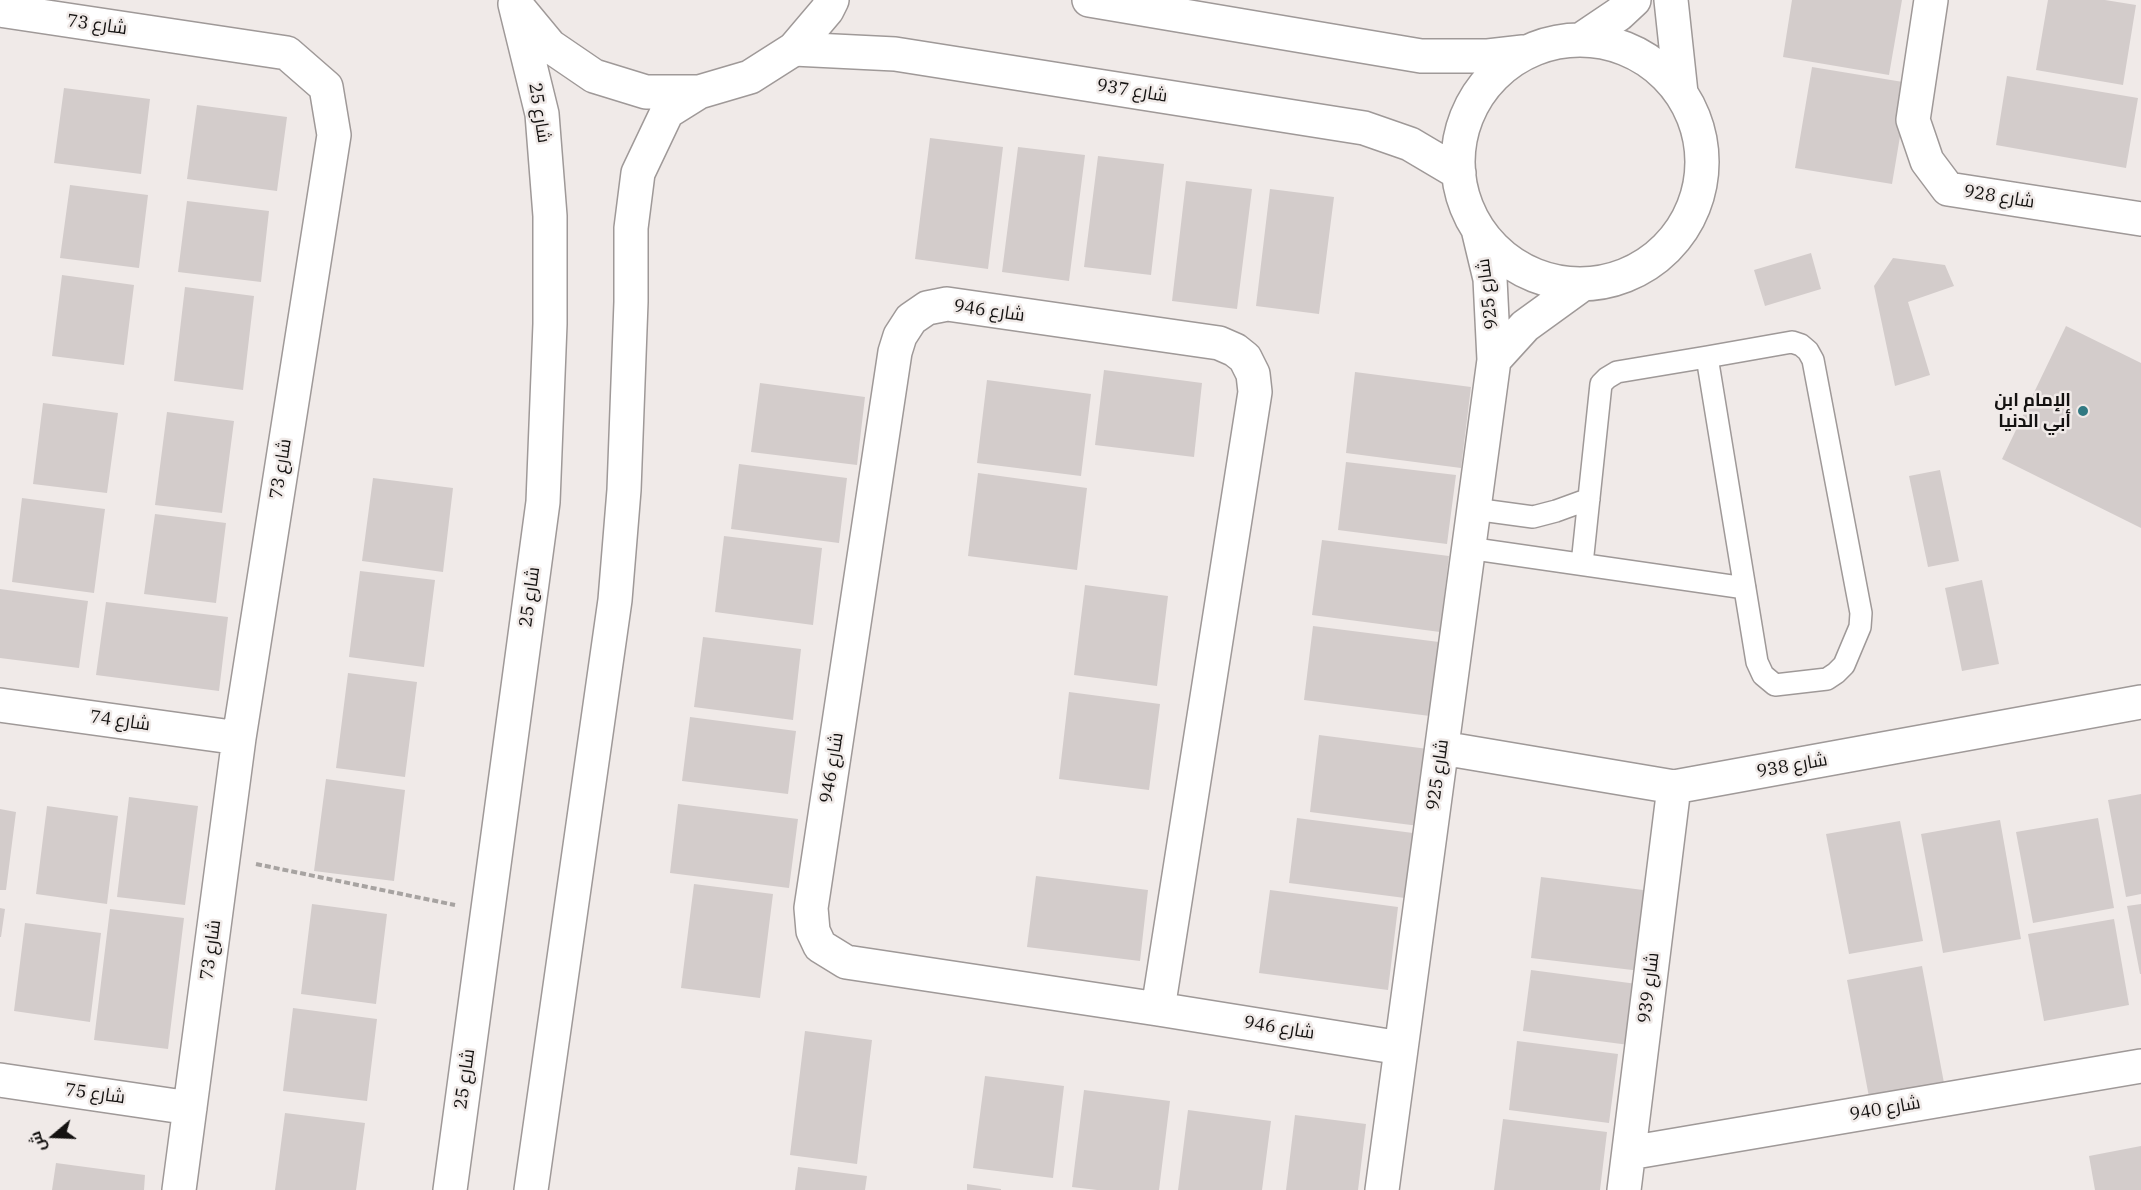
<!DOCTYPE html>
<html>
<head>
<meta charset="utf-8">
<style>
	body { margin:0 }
	#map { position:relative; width:2141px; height:1190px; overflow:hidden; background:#f0eae8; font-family:"IBM Plex Serif",Cairo,serif }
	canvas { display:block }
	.north { position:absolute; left:24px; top:1106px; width:60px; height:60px; -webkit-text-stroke:4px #f0eae8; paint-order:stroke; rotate:251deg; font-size:16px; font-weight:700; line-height:24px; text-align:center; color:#141211 }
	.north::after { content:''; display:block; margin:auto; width:21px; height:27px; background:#141211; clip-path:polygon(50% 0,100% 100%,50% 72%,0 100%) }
</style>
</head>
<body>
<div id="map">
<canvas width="2141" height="1190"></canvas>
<div class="north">ش</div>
</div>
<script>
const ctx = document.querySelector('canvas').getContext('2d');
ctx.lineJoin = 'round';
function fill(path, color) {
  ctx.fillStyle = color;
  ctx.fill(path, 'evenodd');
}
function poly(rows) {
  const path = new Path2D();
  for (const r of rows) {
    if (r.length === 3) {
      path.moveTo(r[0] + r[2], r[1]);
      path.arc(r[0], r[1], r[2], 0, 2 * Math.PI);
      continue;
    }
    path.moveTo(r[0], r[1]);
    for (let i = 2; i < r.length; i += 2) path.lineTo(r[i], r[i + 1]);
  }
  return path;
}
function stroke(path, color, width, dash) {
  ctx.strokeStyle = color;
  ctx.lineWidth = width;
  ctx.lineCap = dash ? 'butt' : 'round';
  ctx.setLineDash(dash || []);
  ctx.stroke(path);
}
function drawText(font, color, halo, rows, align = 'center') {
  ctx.font = font + ' "IBM Plex Serif",Cairo,serif';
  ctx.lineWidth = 5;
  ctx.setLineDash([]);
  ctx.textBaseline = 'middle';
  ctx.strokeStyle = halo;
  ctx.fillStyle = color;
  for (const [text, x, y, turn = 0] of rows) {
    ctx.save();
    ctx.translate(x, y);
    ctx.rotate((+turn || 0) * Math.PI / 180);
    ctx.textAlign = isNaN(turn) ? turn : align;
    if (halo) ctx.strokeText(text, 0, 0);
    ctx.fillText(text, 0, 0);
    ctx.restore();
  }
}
const building = poly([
	[1792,0,1902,0,1889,75,1783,57],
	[2048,0,2105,0,2136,5,2123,85,2036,70],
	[1812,67,1909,83,1892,184,1795,168],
	[2007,76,2138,98,2126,168,1996,145],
	[64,88,150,99,141,174,54,163],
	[197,105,287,117,277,191,187,179],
	[930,138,1003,147,988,269,915,259],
	[1018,147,1085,155,1069,281,1002,272],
	[1098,156,1164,164,1151,275,1084,267],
	[1186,181,1252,189,1237,309,1172,301],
	[70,185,148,195,139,268,60,258],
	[1270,189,1334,197,1319,314,1256,306],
	[187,201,269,211,261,282,178,272],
	[1811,253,1821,289,1765,306,1754,270],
	[1893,258,1945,265,1954,286,1908,302,1930,375,1895,386,1874,286],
	[62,275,134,285,124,365,52,356],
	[185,287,254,296,243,390,174,381],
	[2066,326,2141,363,2141,528,2002,459],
	[1104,370,1202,383,1194,457,1095,445],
	[1355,372,1471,387,1461,468,1346,453],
	[987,380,1091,394,1081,476,977,463],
	[760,383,865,397,857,465,751,452],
	[43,403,118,413,107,493,33,484],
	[167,412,234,421,222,513,155,505],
	[1346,462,1456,475,1447,544,1338,530],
	[739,464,847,478,839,543,731,529],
	[1940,470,1959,561,1928,567,1909,476],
	[978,473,1087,488,1077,570,968,556],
	[373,478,453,488,443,572,362,561],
	[22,498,105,509,94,593,12,582],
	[155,514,226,523,216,603,144,594],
	[724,536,822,548,813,625,715,612],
	[1322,540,1449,556,1440,632,1312,615],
	[360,571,435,580,424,667,349,657],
	[1982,580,1999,664,1962,671,1945,588],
	[1085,585,1168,596,1157,686,1074,675],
	[0,589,88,601,79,668,0,658],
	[106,602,228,617,219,691,96,675],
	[1313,626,1439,642,1430,716,1304,700],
	[703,637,801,649,793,720,694,707],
	[348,673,417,682,405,777,336,768],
	[1069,692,1160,704,1149,790,1059,779],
	[690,717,796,731,788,794,682,781],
	[1319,735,1428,749,1419,826,1310,812],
	[326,779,405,790,394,881,314,871],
	[2141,794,2141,894,2126,897,2108,800],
	[129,797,198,806,185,905,117,897],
	[678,804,798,819,789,888,670,873],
	[47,806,118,816,107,904,36,894],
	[0,809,16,812,6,890,0,890],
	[1297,818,1413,833,1405,898,1289,883],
	[2098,818,2114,908,2033,923,2016,832],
	[2000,820,2021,939,1943,953,1921,834],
	[1900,821,1923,941,1849,954,1826,834],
	[1036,876,1148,890,1140,961,1027,947],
	[1541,877,1651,891,1641,971,1531,958],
	[694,884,773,894,760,998,681,988],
	[1270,890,1398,907,1388,990,1259,973],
	[312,904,387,914,376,1004,301,994],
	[2141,904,2141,974,2140,974,2127,906],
	[0,908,5,909,1,937,0,937],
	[110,909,184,918,168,1049,94,1040],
	[2114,919,2129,1005,2044,1021,2028,934],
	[25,923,101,933,90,1022,14,1011],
	[1922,966,1944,1083,1869,1097,1847,980],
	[1531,970,1637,984,1629,1045,1523,1031],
	[293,1008,377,1019,367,1101,283,1091],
	[805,1031,872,1040,857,1164,790,1155],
	[1517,1041,1618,1054,1609,1123,1509,1110],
	[985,1076,1064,1086,1053,1178,973,1168],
	[1084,1090,1170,1101,1159,1190,1097,1190,1072,1187],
	[1188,1110,1271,1121,1262,1190,1178,1190],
	[285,1113,365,1123,356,1190,275,1190],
	[1295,1115,1366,1124,1358,1190,1286,1190],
	[1503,1119,1607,1132,1600,1190,1494,1190],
	[2141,1146,2141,1190,2095,1190,2089,1156],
	[56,1163,145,1175,144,1190,52,1190],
	[798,1167,867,1176,865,1190,795,1190],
	[967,1184,1001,1189,1001,1190,967,1190]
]);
const path = poly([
	[256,864,455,905]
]);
const lane = poly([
	[1474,509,1533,517,1556,511,1589,499],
	[1468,548,1745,588],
	[1582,564,1601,384,1607,378,1617,372,1707,357,1792,342,1801,345,1808,351,1813,360,1861,613,1860,627,1844,665,1836,673,1827,679,1775,685,1763,675,1757,662,1707,357]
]);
const street = poly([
	[1089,0,1421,56,1488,56,1523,52],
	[1671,0,1681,93],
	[1931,0,1913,120,1927,161,1948,189,2141,219],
	[0,10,287,53,326,87,334,135,239,738,179,1190],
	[1582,39,1619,14,1634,0],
	[1580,162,122],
	[794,49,895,54,1364,128,1410,144,1459,173],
	[1494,360,1525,326,1583,284],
	[0,705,239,738],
	[1442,748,1674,787,2141,702],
	[1158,1009,1255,392,1253,374,1245,358,1235,350,1219,343,947,304,927,308,911,319,900,336,895,352,811,908,813,931,820,946,846,962,1158,1009,1401,1048],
	[0,1080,190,1108],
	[1629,1153,2141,1066],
	[1382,1190,1494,360,1490,279,1478,229],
	[1624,1190,1674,787]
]);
const secondary = poly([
	[521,11,550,46,594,76,646,92,699,92,750,77,794,49,827,10,832,0],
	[450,1190,543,502,550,324,550,216,542,114,515,4],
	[531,1190,615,600,624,490,631,302,631,228,638,173,667,112,699,92]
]);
const markers = [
	[2083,411,6,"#317982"]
];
const streetNames = [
	["شارع 73",97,25,8],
	["شارع 937",1132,91,9],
	["شارع 25",539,113,81],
	["شارع 928",1999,197,9],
	["شارع 925",1488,294,-97],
	["شارع 946",989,311,8],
	["شارع 73",281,469,-81],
	["شارع 25",530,597,-82],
	["شارع 74",120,721,8],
	["شارع 938",1792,766,-10],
	["شارع 946",832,768,-81],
	["شارع 925",1438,775,-82],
	["شارع 73",211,950,-82],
	["شارع 939",1649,988,-83],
	["شارع 946",1279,1028,9],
	["شارع 25",465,1079,-82],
	["شارع 75",95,1094,8],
	["شارع 940",1885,1109,-10]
];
const poiNames = [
	["الإمام ابن",2071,401],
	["أبي الدنيا",2071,422]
];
fill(building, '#d3cccb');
stroke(lane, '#9f9998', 24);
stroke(street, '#9f9998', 36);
stroke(secondary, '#9f9998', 36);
stroke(path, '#a7a3a1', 4, [6, 3]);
stroke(lane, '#fff', 21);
stroke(street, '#fff', 33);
stroke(secondary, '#fff', 33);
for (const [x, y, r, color] of markers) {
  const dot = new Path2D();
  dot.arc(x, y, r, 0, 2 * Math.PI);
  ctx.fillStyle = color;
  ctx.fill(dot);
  stroke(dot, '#f0eae8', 2);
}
drawText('18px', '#141211', '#f0eae8', streetNames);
drawText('bold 18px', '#141211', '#f0eae8', poiNames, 'right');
</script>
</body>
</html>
